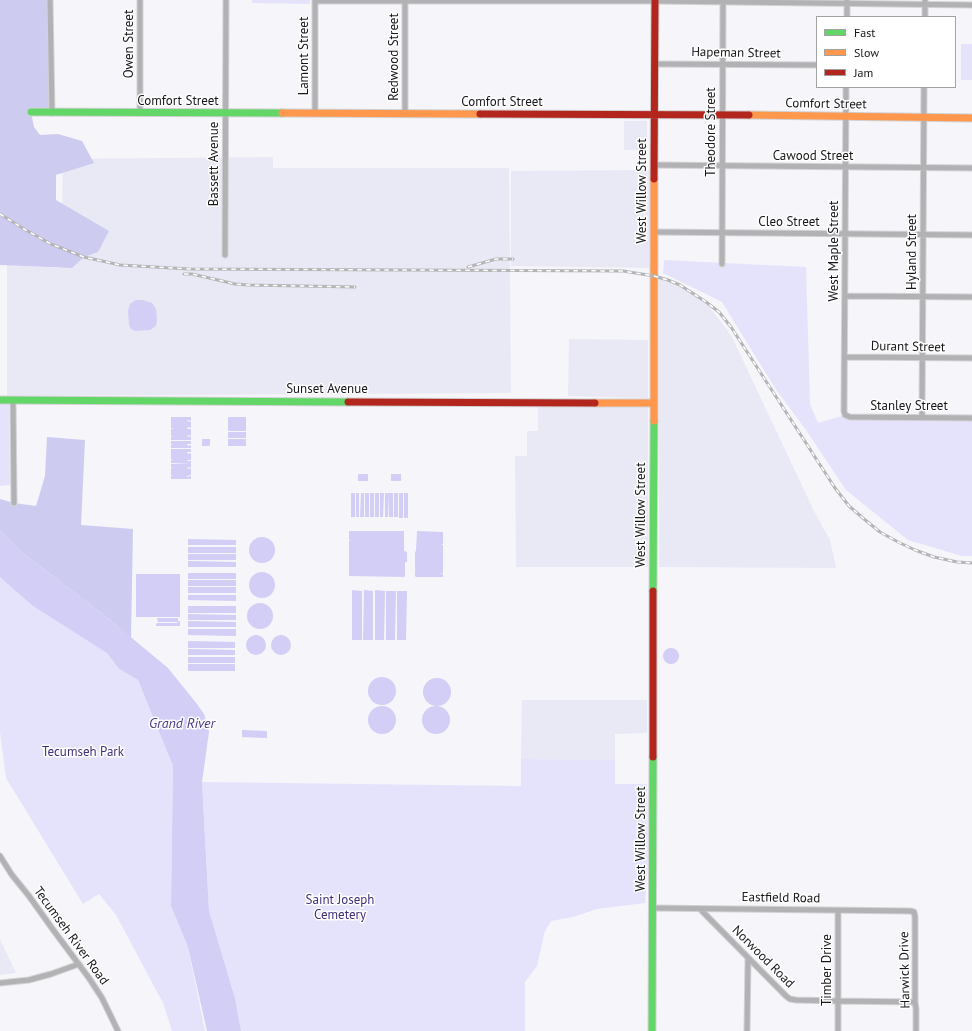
<!DOCTYPE html>
<html>
<head>
<meta charset="utf-8">
<style>
	body { margin:0 }
	#map { position:relative; width:972px; height:1031px; overflow:hidden; background:#f5f5fa; font-family:"PT Sans",sans-serif }
	canvas { display:block }
	.legend { position:absolute; left:816px; top:16px; width:140px; height:72px; box-sizing:border-box; background:#fff; border:1px solid #a2a2a3; margin:0; padding:5px 7px; list-style:none; font-size:12px; color:#161619 }
	.legend li { display:flex; align-items:center; gap:8px; height:20px }
	.legend b { width:20px; border:1px solid #a2a2a3 }
</style>
</head>
<body>
<div id="map">
<canvas width="972" height="1031"></canvas>
<ul class="legend">
<li><b style="height:5px;background:#63d668"></b>Fast</li>
<li><b style="height:5px;background:#ff974d"></b>Slow</li>
<li><b style="height:5px;background:#b3261e"></b>Jam</li>
</ul>
</div>
<script>
const ctx = document.querySelector('canvas').getContext('2d');
ctx.lineJoin = 'round';
function fill(path, color) {
  ctx.fillStyle = color;
  ctx.fill(path, 'evenodd');
}
function poly(rows) {
  const path = new Path2D();
  for (const r of rows) {
    if (r.length === 3) {
      path.moveTo(r[0] + r[2], r[1]);
      path.arc(r[0], r[1], r[2], 0, 2 * Math.PI);
      continue;
    }
    path.moveTo(r[0], r[1]);
    for (let i = 2; i < r.length; i += 2) path.lineTo(r[i], r[i + 1]);
  }
  return path;
}
function stroke(path, color, width, dash) {
  ctx.strokeStyle = color;
  ctx.lineWidth = width;
  ctx.lineCap = dash ? 'butt' : 'round';
  ctx.setLineDash(dash || []);
  ctx.stroke(path);
}
function drawText(font, color, halo, rows, align = 'center') {
  ctx.font = font + ' "PT Sans",sans-serif';
  ctx.lineWidth = 3;
  ctx.setLineDash([]);
  ctx.textBaseline = 'middle';
  ctx.strokeStyle = halo;
  ctx.fillStyle = color;
  for (const [text, x, y, turn = 0] of rows) {
    ctx.save();
    ctx.translate(x, y);
    ctx.rotate((+turn || 0) * Math.PI / 180);
    ctx.textAlign = isNaN(turn) ? turn : align;
    if (halo) ctx.strokeText(text, 0, 0);
    ctx.fillText(text, 0, 0);
    ctx.restore();
  }
}
const built = poly([
	[624,121,647,121,647,150,624,150],
	[273,157,273,168,509,168,511,393,7,396,7,265,61,268,63,159],
	[650,170,650,268,511,266,511,171],
	[659,278,680,286,694,295,708,305,731,335,814,511,830,540,836,568,659,567],
	[569,339,648,340,648,398,568,396],
	[538,406,642,406,647,407,648,410,648,567,516,567,515,456,527,456,527,431,538,431],
	[647,699,647,733,615,734,615,760,521,759,522,700,646,700],
	[0,939,16,973,0,975]
]);
const green = poly([
	[252,0,310,0,310,4,252,3],
	[961,44,972,44,972,80,961,80],
	[664,260,806,267,810,404,818,423,845,415,972,417,972,556,962,556,908,540,846,490,806,430,775,388,722,302,663,273],
	[0,403,9,403,10,485,0,486],
	[0,574,107,653,119,669,138,680,173,766,171,906,188,947,205,1031,172,1031,163,1003,116,915,99,894,83,904,53,855,6,778,0,732],
	[521,759,615,760,615,784,647,784,648,861,645,903,597,909,573,917,551,921,545,931,537,966,525,982,525,1031,241,1031,235,998,209,911,202,782,521,786]
]);
const forest = poly([
	[0,0,50,0,52,113,31,112,34,127,40,135,58,134,82,141,94,163,56,175,56,200,109,231,98,252,84,257,72,268,0,265],
	[47,437,85,440,81,525,133,529,131,638,109,619,20,551,0,530,0,499,14,503,36,506,45,476]
]);
const water = poly([
	[136,300,143,300,152,303,156,309,157,320,156,326,150,330,135,331,131,329,129,325,128,311,130,304],
	[171,417,191,417,191,421,188,420,187,421,191,422,191,428,188,427,187,429,191,429,191,436,188,435,187,436,191,437,191,440,171,440,171,437,173,436,171,436,171,429,174,429,171,428,171,421,174,421,171,421],
	[228,417,246,417,246,424,228,424],
	[228,424,246,424,246,431,228,431],
	[228,432,246,432,246,438,228,438],
	[202,439,210,439,210,445,209,446,202,446],
	[228,439,246,439,246,446,228,446],
	[171,441,191,441,191,444,187,444,188,446,191,445,191,448,171,448,171,445,173,444,171,444],
	[171,449,191,449,191,452,187,452,188,454,191,453,191,456,186,456,191,456,191,460,187,460,188,461,191,461,191,464,171,463,171,460,173,460,171,459,171,452,173,452,171,452],
	[171,464,191,464,191,467,187,468,188,469,191,468,191,475,187,476,187,477,191,476,191,479,171,479,171,476,173,475,171,475,171,468,173,468,171,467],
	[358,474,368,474,368,481,358,481],
	[391,474,401,474,401,481,391,481],
	[351,493,355,493,355,517,351,517],
	[356,493,359,493,359,517,356,517],
	[361,493,364,493,364,517,360,517],
	[365,493,369,493,369,517,365,517],
	[370,493,374,493,374,517,370,517],
	[375,493,379,493,379,517,375,517],
	[380,493,384,493,383,517,380,517],
	[385,493,389,493,388,517,385,517],
	[389,493,393,493,393,517,389,517],
	[394,493,398,493,398,517,394,517],
	[399,493,403,493,403,518,399,518],
	[404,493,408,493,408,518,404,518],
	[0,530,20,551,109,619,168,668,197,704,204,714,209,732,202,782,209,911,235,998,241,1031,207,1031,188,947,171,906,173,766,138,680,119,669,107,653,33,606,0,577],
	[349,531,404,531,404,551,407,552,407,562,405,562,405,576,404,577,349,576,349,541,351,541,349,540],
	[417,531,443,532,443,544,442,544,442,545,443,545,443,573,440,573,443,574,443,577,416,577,415,576,415,570,416,570,415,569,415,552,416,551],
	[262,550,13],
	[188,539,236,540,236,545,188,545],
	[188,547,236,547,236,553,188,553],
	[188,554,236,554,236,560,188,560],
	[188,561,236,562,236,567,188,567],
	[262,585,13],
	[188,573,236,573,236,579,188,579],
	[136,574,180,574,180,617,136,617],
	[188,580,236,580,236,586,188,586],
	[188,587,236,587,236,593,188,593],
	[352,590,362,591,362,640,352,640],
	[364,590,373,591,373,640,363,640],
	[375,590,385,591,384,640,375,640],
	[386,591,396,591,395,640,386,640],
	[397,591,407,591,406,640,397,640],
	[188,595,236,595,236,601,188,600],
	[260,616,13],
	[188,606,236,606,236,613,188,613],
	[188,614,236,615,236,620,188,620],
	[157,618,178,618,178,621,180,621,180,626,156,626,156,624,158,623,178,623,177,622,158,622],
	[188,621,236,622,236,627,188,627],
	[188,629,236,629,236,636,188,635],
	[281,645,10],
	[256,645,10],
	[188,641,235,642,235,648,188,648],
	[671,656,8],
	[188,649,235,650,235,655,188,655],
	[188,657,235,657,235,663,188,663],
	[188,664,235,664,235,671,188,671],
	[382,691,14],
	[437,692,14],
	[382,720,14],
	[436,720,14],
	[242,730,267,731,267,738,242,737]
]);
const street = poly([
	[50,0,52,113],
	[315,1,655,1,972,5],
	[847,17,847,0],
	[925,17,925,0],
	[655,64,817,65],
	[846,87,844,411,845,415,850,417,972,418],
	[140,113,140,0],
	[315,113,315,0],
	[405,114,405,0],
	[654,165,972,168],
	[654,232,972,235],
	[225,255,226,0],
	[722,264,723,0],
	[845,296,972,297],
	[845,357,972,358],
	[13,400,14,503],
	[922,417,924,87],
	[0,856,12,875,29,896,54,931,89,978,102,998,118,1031],
	[652,908,910,911,914,912,915,917,915,1002,916,1009,916,1031],
	[700,909,786,996,790,999,796,1000,838,1001,915,1002],
	[0,983,29,980,51,974,79,964],
	[747,1031,748,958],
	[838,1031,838,910]
]);
const fast = poly([
	[31,112,282,113],
	[0,400,348,402],
	[653,591,654,421],
	[652,1031,653,757]
]);
const slow = poly([
	[282,113,480,114],
	[749,115,972,118],
	[595,403,654,403],
	[654,421,654,179]
]);
const jam = poly([
	[480,114,749,115],
	[654,179,655,0],
	[348,402,595,403],
	[653,757,653,591]
]);
const rail = poly([
	[0,214,24,229,51,244,84,257,120,265,189,269,623,271,654,276,668,280,680,285,706,302,719,312,731,327,835,488,849,506,864,519,880,532,898,542,915,550,934,557,957,562,972,563],
	[468,267,496,259,513,259],
	[184,274,192,274,235,284,248,285,355,287]
]);
const streetNames = [
	["Owen Street",129,44,-90],
	["Hapeman Street",736,53,1],
	["Lamont Street",304,56,-90],
	["Redwood Street",394,57,-90],
	["Comfort Street",178,101],
	["Comfort Street",502,102],
	["Comfort Street",826,104,1],
	["Theodore Street",711,132,-90],
	["Cawood Street",813,156],
	["Bassett Avenue",214,164,-90],
	["West Willow Street",642,191,-90],
	["Cleo Street",789,222],
	["West Maple Street",834,251,-90],
	["Hyland Street",912,252,-90],
	["Durant Street",908,347,1],
	["Sunset Avenue",327,389],
	["Stanley Street",909,406],
	["West Willow Street",641,515,-90],
	["West Willow Street",641,839,-90],
	["Eastfield Road",781,898,1],
	["Tecumseh River Road",71,936,54],
	["Norwood Road",763,957,45],
	["Timber Drive",827,970,-90],
	["Harwick Drive",905,970,-91]
];
const parkNames = [
	["Tecumseh Park",83,752],
	["Saint Joseph",340,900],
	["Cemetery",340,915]
];
const waterNames = [
	["Grand River",182,724]
];
fill(built, '#e9e9f5');
fill(green, '#e5e3fc');
fill(forest, '#cecbf1');
fill(water, '#d2cef6');
stroke(street, '#d2d2d5', 7);
stroke(fast, '#d2d2d5', 9);
stroke(slow, '#d2d2d5', 9);
stroke(jam, '#d2d2d5', 9);
stroke(street, '#b2b2b4', 5);
stroke(fast, '#63d668', 7);
stroke(slow, '#ff974d', 7);
stroke(jam, '#b3261e', 7);
stroke(rail, '#b5b5b8', 3);
stroke(rail, '#fff', 1.5, [4.5]);
drawText('13px', '#161619', '#fff', streetNames);
drawText('13px', '#41307d', '#fff', parkNames);
drawText('italic 14px', '#4a3b88', '#fff', waterNames);
</script>
</body>
</html>
